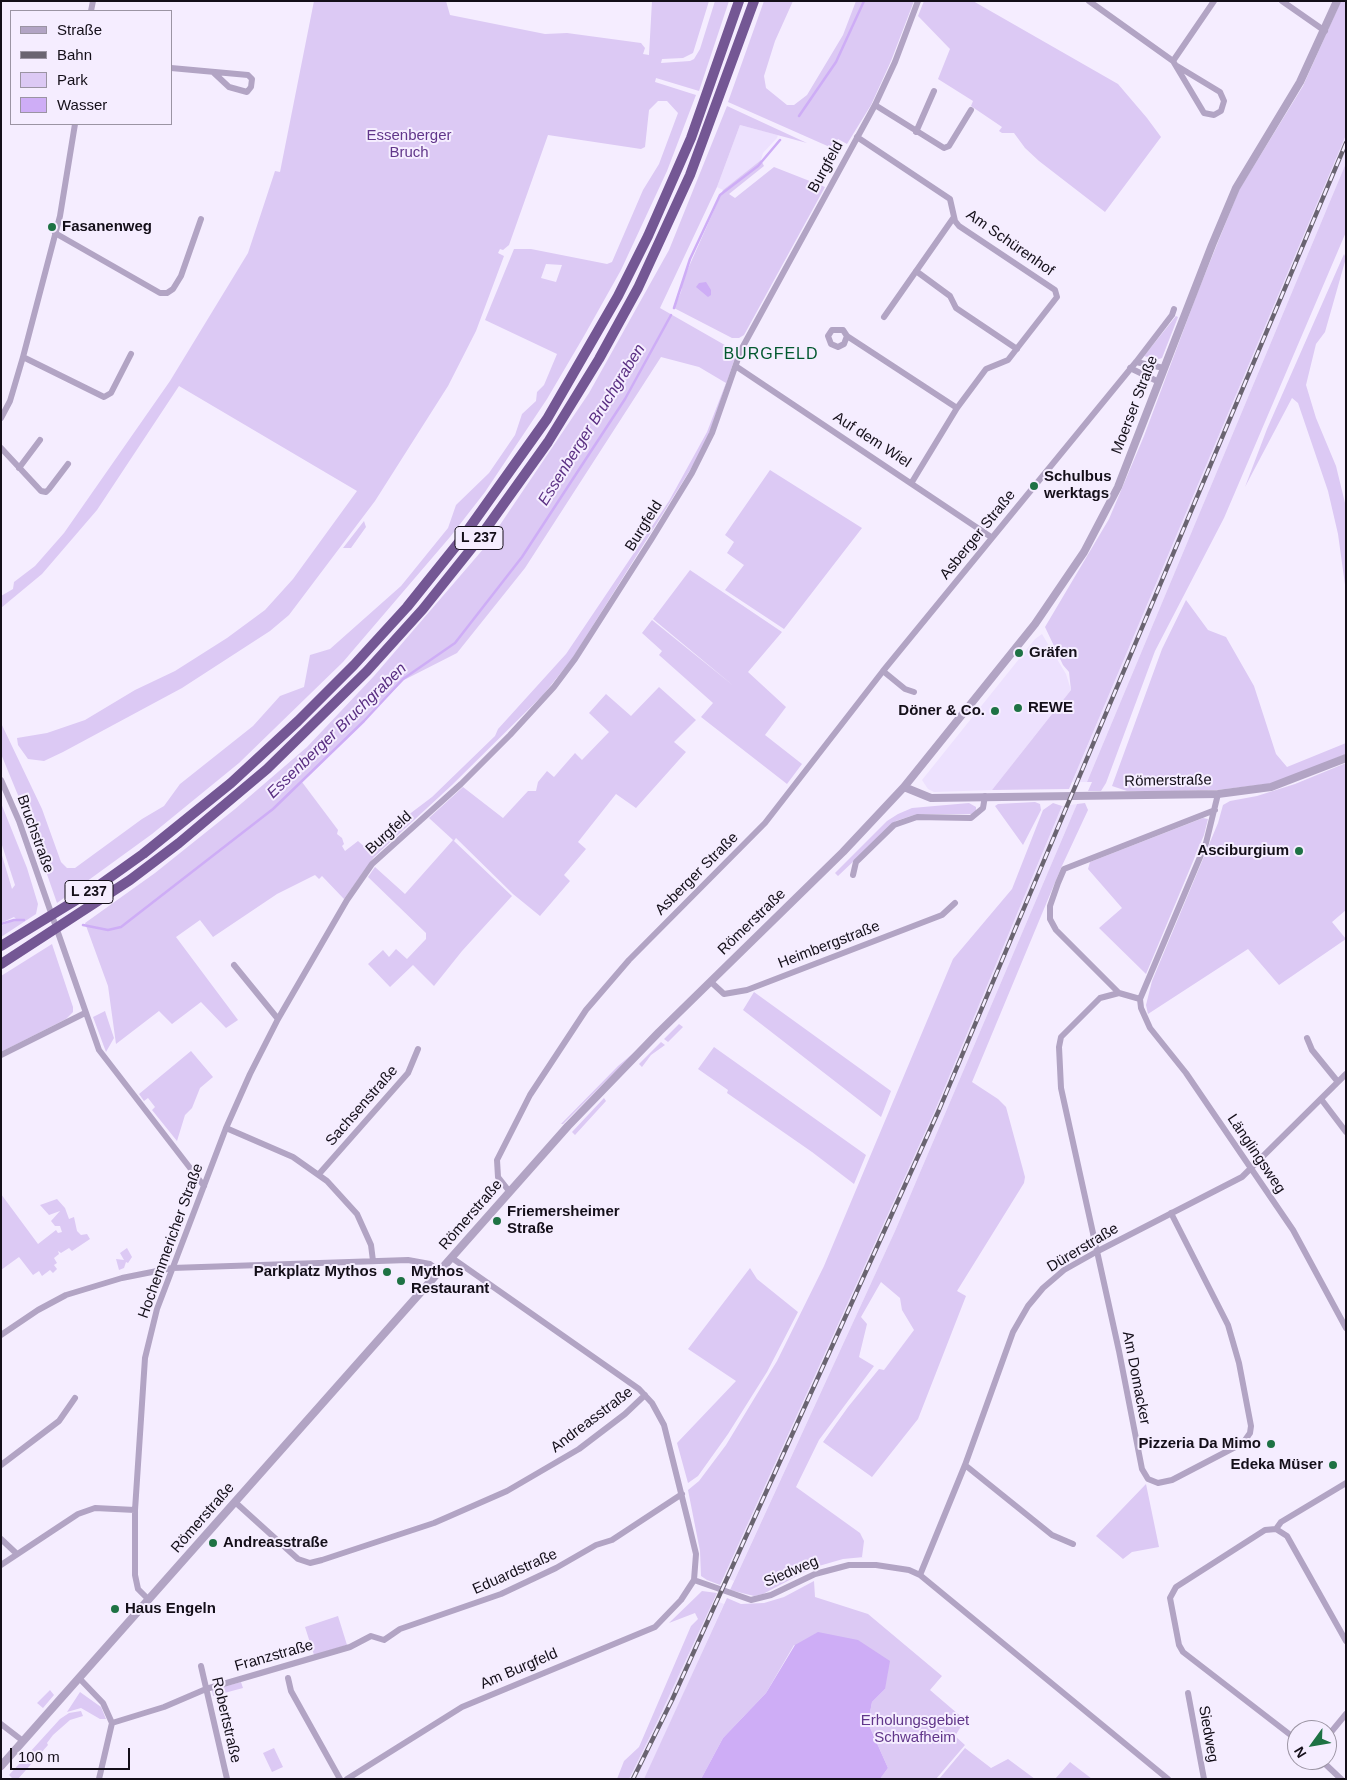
<!DOCTYPE html>
<html>
<head>
<meta charset="utf-8">
<style>
	body { margin:0 }
	#map { position:relative; width:1347px; height:1780px; overflow:hidden; background:#f5edff; font-family:Helvetica,sans-serif }
	canvas { display:block }
	.frame { position:absolute; inset:0; border:2px solid #140f19; pointer-events:none }
	.legend { position:absolute; left:10px; top:10px; width:162px; height:115px; box-sizing:border-box; background:#f5edff; border:1px solid #9b94a3; margin:0; padding:6px 9px; list-style:none; font-size:15px; color:#140f19 }
	.legend li { display:flex; align-items:center; gap:10px; height:25px }
	.legend b { width:25px; border:1px solid #9b94a3 }
	.north { position:absolute; left:1287px; top:1720px; width:50px; height:50px; box-sizing:border-box; background:#f5edff; border:1px solid #9b94a3; border-radius:50%; rotate:238deg; font-size:14px; font-weight:700; line-height:20px; text-align:center; color:#140f19 }
	.north::after { content:''; display:block; margin:auto; width:18px; height:22px; background:#1e7244; clip-path:polygon(50% 0,100% 100%,50% 72%,0 100%) }
	.scale { position:absolute; left:10px; top:1748px; width:120px; height:22px; box-sizing:border-box; border:2px solid #140f19; border-top:0; padding-left:6px; font-size:15px; line-height:18px; white-space:nowrap; color:#140f19; -webkit-text-stroke:4px #f5edff; paint-order:stroke }
</style>
</head>
<body>
<div id="map">
<canvas width="1347" height="1780"></canvas>
<div class="frame"></div>
<ul class="legend">
<li><b style="height:6px;background:#b2a4c4"></b>Straße</li>
<li><b style="height:6px;background:#6a6471"></b>Bahn</li>
<li><b style="height:14px;background:#dcc9f4"></b>Park</li>
<li><b style="height:14px;background:#ceadf6"></b>Wasser</li>
</ul>
<div class="north">N</div>
<div class="scale">100 m</div>
</div>
<script>
const ctx = document.querySelector('canvas').getContext('2d');
ctx.lineJoin = 'round';
function fill(path, color) {
  ctx.fillStyle = color;
  ctx.fill(path, 'evenodd');
}
function poly(rows) {
  const path = new Path2D();
  for (const r of rows) {
    path.moveTo(r[0], r[1]);
    for (let i = 2; i < r.length; i += 2) path.lineTo(r[i], r[i + 1]);
  }
  return path;
}
function stroke(path, color, width, dash) {
  ctx.strokeStyle = color;
  ctx.lineWidth = width;
  ctx.lineCap = dash ? 'butt' : 'round';
  ctx.setLineDash(dash || []);
  ctx.stroke(path);
}
function drawText(font, color, halo, rows, align = 'center') {
  ctx.font = font + ' Helvetica,sans-serif';
  ctx.lineWidth = 4;
  ctx.setLineDash([]);
  ctx.textBaseline = 'middle';
  ctx.strokeStyle = halo;
  ctx.fillStyle = color;
  for (const [text, x, y, turn = 0] of rows) {
    ctx.save();
    ctx.translate(x, y);
    ctx.rotate((+turn || 0) * Math.PI / 180);
    ctx.textAlign = isNaN(turn) ? turn : align;
    if (halo) ctx.strokeText(text, 0, 0);
    ctx.fillText(text, 0, 0);
    ctx.restore();
  }
}
const built = poly([
	[740,125,778,135,777,138,763,153,761,160,723,190,717,187],
	[1346,135,1346,163,1087,782,1072,782],
	[1042,634,1066,674,1071,690,992,790,934,792,928,789,922,780,1035,639],
	[1077,804,895,1231,734,1581,724,1577,936,1108,1062,806],
	[714,1600,724,1604,647,1774,644,1779,629,1779,657,1722]
]);
const green = poly([
	[314,1,446,1,450,15,545,34,567,33,641,43,645,48,643,54,649,55,652,1,709,1,693,53,683,58,662,59,661,63,690,61,694,59,700,49,715,1,729,1,699,91,656,78,655,82,696,95,667,171,621,270,584,336,547,399,485,492,450,537,343,662,239,763,152,834,57,903,27,817,1,754,1,723,42,809,61,862,67,868,75,868,142,819,164,806,180,784,253,726,280,696,304,687,310,655,330,649,401,586,448,528,456,505,489,473,515,435,522,414,536,401,537,392,544,385,557,354,485,320,514,249,531,249,607,264,612,262,643,190,659,164,678,113,667,101,658,101,649,110,645,147,641,149,548,135,509,245,503,250,500,249,498,253,504,256,476,331,448,386,375,501,289,615,270,631,182,688,63,752,44,761,28,759,18,745,17,738,47,733,85,720,135,690,175,671,227,638,265,610,293,579,357,491,179,386,97,510,42,574,1,608,1,596,13,589,14,582,35,566,64,533,170,381,248,253,275,171,280,172],
	[546,264,562,265,556,282,541,278],
	[764,1,793,1,775,41,764,76,766,88,787,105,794,105,807,95,843,35,856,1,914,1,891,61,871,105,847,144,838,139,832,148,728,102],
	[924,1,973,1,1118,84,1147,118,1161,137,1105,212,1039,161,1025,148,1014,133,1002,133,999,131,1002,127,971,106,973,101,938,79,950,49,918,16],
	[1341,1,1346,1,1346,135,1069,789,992,790,1071,690,1069,672,1063,665,1045,627,1109,519,1144,436,1197,294,1239,190,1303,86],
	[727,106,807,143,740,125,717,187,660,308,737,352,709,434,697,459,572,659,543,695,452,785,374,857,344,899,322,876,319,879,315,875,277,894,213,937,200,920,176,937,238,1020,226,1028,201,1002,172,1024,159,1011,116,1044,108,986,85,923,155,873,235,809,307,747,374,676,485,547,589,393,669,250],
	[661,357,699,367,726,383,707,432,669,501,566,654,498,729,495,736,432,797,391,828,376,844,367,849,358,841,345,851,342,846,344,844,342,838,337,834,338,830,302,782,404,680,457,653,525,568],
	[761,160,764,166,729,194,735,198,774,167,825,187,744,335,739,338,732,338,674,308,681,292,683,280,723,190],
	[1346,163,1346,232,1224,518,1155,651,1106,783,1101,791,1088,791,1092,782,1087,782],
	[1344,254,1346,258,1325,332,1316,344,1306,385,1316,418,1336,466,1346,507,1346,592,1338,534,1328,491,1298,403,1292,398,1245,487,1267,429],
	[1176,316,1178,317,1162,358,1156,360,1144,356],
	[770,470,862,528,784,629,725,590,744,565,727,553,734,542,725,535],
	[364,521,366,527,351,548,343,548],
	[690,570,782,632,748,672,786,707,765,735,802,764,787,784,701,717,713,703,659,655,662,651,642,633,652,620,735,687,653,619],
	[1186,600,1208,630,1226,637,1254,686,1276,754,1287,767,1346,743,1346,754,1275,783,1217,790,1175,791,1127,791,1112,786,1162,649],
	[659,687,696,720,674,742,686,752,636,808,616,794,578,842,586,849,564,875,570,881,540,916,513,894,456,838,454,841,512,896,462,951,434,986,413,965,390,987,368,964,383,950,389,957,396,949,407,959,426,939,426,933,368,877,375,867,405,894,453,840,429,818,463,787,503,818,528,791,536,791,538,782,547,771,554,777,575,753,582,760,609,732,589,713,606,694,631,716],
	[1346,763,1346,910,1332,922,1346,939,1279,985,1248,949,1148,1014,1146,1005,1152,981,1218,823,1223,805,1230,801,1257,796,1295,784],
	[1035,802,1040,804,1041,810,1023,845,995,806,998,804],
	[1,803,27,868,38,904,36,914,1,937,1,926,16,919,14,917,1,923,1,852,12,889,15,885,1,842],
	[969,803,976,807,976,811,972,814,917,814,896,821,838,876,835,873,887,821,898,814,912,808],
	[1053,803,1062,806,936,1108,720,1585,707,1580,701,1576,700,1551,688,1490,699,1481,726,1445,777,1361,824,1266,953,959,1012,889,1043,810],
	[1085,803,1088,810,1061,868,972,1082,998,1099,1006,1107,1025,1177,1024,1183,957,1291,966,1296,918,1419,872,1477,823,1442,848,1407,879,1369,884,1370,914,1330,902,1310,900,1298,881,1282,861,1317,867,1324,859,1357,874,1366,819,1440,796,1487,860,1533,864,1541,862,1557,864,1557,843,1559,812,1568,763,1594,754,1596,730,1590,895,1231,1077,804],
	[1203,818,1208,819,1204,835,1146,974,1099,928,1122,908,1088,869,1090,862],
	[52,944,73,1007,73,1012,66,1019,1,1052,1,976],
	[754,992,891,1091,881,1117,743,1010],
	[105,1011,114,1038,106,1052,93,1017],
	[679,1024,683,1027,668,1042,664,1039],
	[661,1042,665,1045,651,1055,642,1067,639,1064],
	[714,1047,866,1155,854,1184,812,1152,727,1093,728,1090,698,1069],
	[637,1050,563,1124,561,1124,618,1066],
	[191,1051,213,1077,200,1088,192,1108,185,1115,177,1141,152,1110,155,1107,148,1098,144,1101,139,1094],
	[604,1098,606,1101,575,1135,572,1132],
	[493,1182,496,1193,486,1204,484,1201,487,1188,489,1189],
	[1,1194,38,1244,56,1230,58,1233,62,1232,60,1226,55,1226,51,1221,60,1211,49,1215,40,1205,57,1199,65,1208,69,1219,74,1217,77,1231,81,1235,87,1234,90,1239,72,1251,69,1248,61,1253,58,1251,59,1254,54,1258,57,1263,54,1265,57,1269,53,1273,50,1270,42,1276,39,1271,33,1275,19,1257,1,1270],
	[127,1248,132,1257,128,1263,126,1262,124,1268,119,1270,116,1259,124,1260,120,1253],
	[750,1268,757,1279,798,1312,767,1372,728,1434,698,1476,688,1483,677,1443,736,1381,688,1349],
	[1146,1484,1159,1547,1132,1552,1123,1559,1096,1536],
	[814,1581,815,1597,868,1614,942,1676,930,1690,965,1720,955,1736,965,1745,936,1779,880,1779,888,1768,868,1723,872,1702,885,1689,794,1645,766,1693,723,1738,701,1779,644,1779,727,1598,741,1604,764,1603,784,1597],
	[702,1591,717,1593,657,1722,629,1779,617,1779,624,1761,639,1747,691,1626,698,1619,695,1613,669,1623],
	[338,1616,347,1645,314,1655,305,1627],
	[241,1682,243,1688,213,1696,212,1690],
	[50,1690,54,1695,43,1708,37,1703],
	[80,1692,101,1707,106,1719,100,1719,81,1708,67,1712],
	[81,1711,83,1716,70,1720,53,1735,47,1743,48,1745,18,1779,13,1779,9,1775,60,1719,69,1713],
	[274,1748,283,1767,272,1772,263,1753],
	[965,1748,991,1768,1008,1759,1035,1779,939,1779],
	[1070,1762,1092,1779,1055,1779]
]);
const water = poly([
	[706,282,711,290,711,295,708,297,696,287,699,283],
	[818,1632,858,1640,890,1661,885,1689,872,1702,868,1723,888,1768,880,1779,701,1779,723,1738,766,1693,795,1645]
]);
const stream = poly([
	[799,116,836,62,864,1],
	[674,308,690,259,720,195,758,166,780,140],
	[1,924,14,920,24,920],
	[83,925,108,930,121,927,273,809,364,721,403,679,455,643,522,557,625,399,671,315]
]);
const minor = poly([
	[1089,1,1173,61,1204,113,1214,115,1221,111,1224,101,1220,92,1177,66],
	[1282,1,1325,31],
	[91,11,93,1],
	[1173,61,1214,1],
	[171,68,248,75,252,79,251,87,247,92,229,87,214,73],
	[875,105,944,148,949,146,971,110],
	[916,132,934,91],
	[857,137,950,199,955,221,959,226,1055,290,1057,297,1008,360,986,369,957,408,912,482],
	[55,233,160,293,167,293,173,289,181,276,201,219],
	[916,271,950,296,956,308,1017,349],
	[884,317,954,217],
	[847,336,844,344,838,347,831,344,828,336,832,330,843,330,847,336,957,408],
	[23,357,104,397,111,393,131,354],
	[1136,362,1164,368],
	[737,367,991,537],
	[1130,368,1159,382],
	[1,418,10,401,23,357,60,216,75,124],
	[1,448,41,491,46,492,49,489,68,464],
	[19,468,40,440],
	[883,671,905,689,914,692],
	[1,780,19,821,99,1050,204,1186],
	[1218,794,1206,843,1140,999,1141,1008,1150,1028,1186,1073,1293,1230,1346,1328],
	[853,875,856,862,894,825,917,817,971,818,983,808,985,796],
	[234,965,278,1019],
	[711,982,724,994,747,990,942,915,955,903],
	[1119,993,1100,998,1061,1037,1059,1047,1061,1088,1119,1351,1142,1469,1148,1479,1158,1483,1172,1480,1243,1443,1250,1433,1251,1426,1239,1363,1228,1325,1171,1213],
	[1140,999,1119,993,1056,930,1050,919,1050,906,1058,883,1064,869,1215,810],
	[1307,1038,1312,1050,1338,1082],
	[1,1055,85,1013],
	[1321,1099,1346,1132],
	[226,1128,293,1157,327,1181,357,1214,371,1245,373,1261],
	[319,1174,408,1073,418,1049],
	[509,1191,498,1177,497,1160,530,1095,586,1010,629,960,765,823,883,671,1136,362,1172,315,1174,309],
	[1,1335,38,1310,66,1295,122,1278,172,1268,408,1260,430,1264,439,1271],
	[1,1465,59,1421,75,1398],
	[965,1465,1052,1535,1073,1544],
	[235,1502,298,1559,310,1563,322,1560,434,1523,507,1491,579,1449,625,1414,645,1395],
	[1276,1529,1287,1536,1346,1641],
	[1,1539,17,1554],
	[1,1565,78,1514,95,1508,135,1510],
	[920,1575,965,1465,1013,1332,1028,1306,1043,1288,1064,1270,1096,1252,1242,1177,1346,1074],
	[694,1580,751,1600,771,1595,815,1574,849,1565,876,1565,909,1570,920,1575,1168,1779],
	[149,1600,138,1589,135,1575,135,1510,145,1358,157,1309,226,1128,250,1074,278,1019,347,900,372,864,461,784,510,735,554,687,575,659,651,540,692,473,712,433,741,350,875,105,895,62,918,1],
	[201,1666,227,1779],
	[79,1678,103,1703,112,1723,99,1779],
	[288,1678,291,1691,340,1779],
	[1188,1693,1204,1779],
	[112,1723,164,1707,206,1689,350,1647,371,1636,384,1640,400,1629,501,1594,556,1568,596,1545,612,1540,682,1494],
	[1,1724,23,1741],
	[1327,1737,1346,1714],
	[1297,1740,1183,1652,1179,1645,1170,1598,1176,1587,1265,1530,1276,1529,1281,1522,1346,1483],
	[1321,1760,1341,1779],
	[347,1779,462,1707,655,1627,681,1600,694,1580,696,1554,688,1521,664,1425,652,1403,639,1389,452,1258]
]);
const tertiary = poly([
	[904,787,931,798,1218,794,1271,787,1346,758],
	[1,1766,568,1126,659,1032,843,852,904,787,1035,624,1084,552,1118,487,1212,245,1236,188,1300,82,1337,1]
]);
const trunk = poly([
	[1,946,91,891,143,854,231,783,298,721,354,665,407,607,460,541,547,419,618,296,648,236,691,138,739,1],
	[1,964,130,880,179,843,267,769,367,671,423,609,475,544,548,442,599,359,638,288,690,175,754,1]
]);
const rail = poly([
	[633,1779,672,1700,939,1110,1346,143]
]);
const markers = [
	[52,227,5,"#1e7244"],
	[1034,486,5,"#1e7244"],
	[1019,653,5,"#1e7244"],
	[1018,708,5,"#1e7244"],
	[995,711,5,"#1e7244"],
	[1299,851,5,"#1e7244"],
	[497,1221,5,"#1e7244"],
	[387,1272,5,"#1e7244"],
	[401,1281,5,"#1e7244"],
	[1271,1444,5,"#1e7244"],
	[1333,1465,5,"#1e7244"],
	[213,1543,5,"#1e7244"],
	[115,1609,5,"#1e7244"]
];
const shields = [
	[479,538,48],
	[89,892,48]
];
const shieldNames = [
	["L 237",479,538],
	["L 237",89,892]
];
const parkNames = [
	["Essenberger",409,136],
	["Bruch",409,153],
	["Erholungsgebiet",915,1721],
	["Schwafheim",915,1738]
];
const streetNames = [
	["Burgfeld",826,167,-61],
	["Am Schürenhof",1010,243,35],
	["Moerser Straße",1135,405,-69],
	["Auf dem Wiel",872,440,33],
	["Burgfeld",644,526,-58],
	["Asberger Straße",978,535,-51],
	["Römerstraße",1168,781,-1],
	["Burgfeld",389,833,-42],
	["Bruchstraße",35,834,70],
	["Asberger Straße",697,874,-45],
	["Römerstraße",752,922,-44],
	["Heimbergstraße",829,945,-21],
	["Sachsenstraße",362,1106,-49],
	["Länglingsweg",1256,1154,56],
	["Römerstraße",471,1215,-49],
	["Hochemmericher Straße",171,1241,-70],
	["Dürerstraße",1083,1248,-31],
	["Am Domacker",1136,1378,79],
	["Andreasstraße",592,1420,-37],
	["Römerstraße",203,1518,-49],
	["Eduardstraße",515,1572,-24],
	["Siedweg",791,1572,-23],
	["Franzstraße",274,1656,-16],
	["Am Burgfeld",519,1669,-23],
	["Robertstraße",226,1720,77],
	["Siedweg",1208,1734,80]
];
const poiNames = [
	["Fasanenweg",62,227],
	["Schulbus",1044,477],
	["werktags",1044,494],
	["Gräfen",1029,653],
	["REWE",1028,708],
	["Döner & Co.",985,711,"right"],
	["Asciburgium",1289,851,"right"],
	["Friemersheimer",507,1212],
	["Straße",507,1229],
	["Parkplatz Mythos",377,1272,"right"],
	["Mythos",411,1272],
	["Restaurant",411,1289],
	["Pizzeria Da Mimo",1261,1444,"right"],
	["Edeka Müser",1323,1465,"right"],
	["Andreasstraße",223,1543],
	["Haus Engeln",125,1609]
];
const neighbourhoodNames = [
	["BURGFELD",771,355]
];
const waterNames = [
	["Essenberger Bruchgraben",592,425,-58],
	["Essenberger Bruchgraben",337,731,-44]
];
fill(built, '#ede1fe');
fill(green, '#dcc9f4');
fill(water, '#ceadf6');
stroke(stream, '#ceadf6', 2.5);
stroke(minor, '#b2a4c4', 6);
stroke(tertiary, '#b2a4c4', 8);
stroke(trunk, '#745794', 10);
stroke(rail, '#6a6471', 4.5);
stroke(rail, '#f5edff', 2.5, [8]);
for (const [x, y, r, color] of markers) {
  const dot = new Path2D();
  dot.arc(x, y, r, 0, 2 * Math.PI);
  ctx.fillStyle = color;
  ctx.fill(dot);
  stroke(dot, '#f5edff', 2);
}
for (const [x, y, w] of shields) {
  const box = new Path2D();
  box.roundRect(x - w / 2, y - 11.5, w, 23, 4);
  ctx.fillStyle = '#f5edff';
  ctx.fill(box);
  stroke(box, '#140f19', 1);
}
drawText('bold 14px', '#140f19', null, shieldNames);
drawText('15px', '#61368a', '#f5edff', parkNames);
drawText('15px', '#140f19', '#f5edff', streetNames);
drawText('bold 15px', '#140f19', '#f5edff', poiNames, 'left');
ctx.letterSpacing = '1px';
drawText('16px', '#02582f', '#f5edff', neighbourhoodNames);
ctx.letterSpacing = '0px';
drawText('italic 16px', '#5a2f83', '#f5edff', waterNames);
</script>
</body>
</html>
